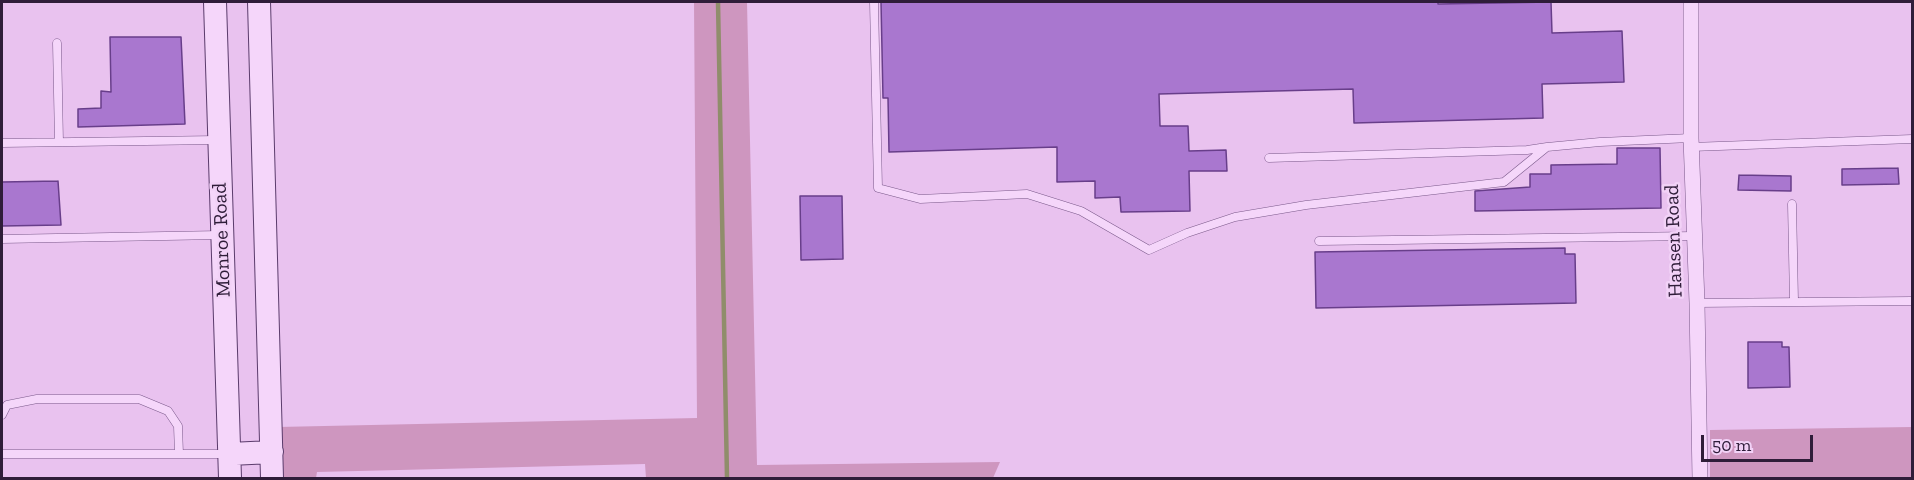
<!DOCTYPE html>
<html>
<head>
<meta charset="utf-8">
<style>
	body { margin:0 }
	#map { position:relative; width:1914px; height:480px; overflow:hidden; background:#e9c2ef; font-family:"Zilla Slab",serif }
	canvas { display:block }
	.frame { position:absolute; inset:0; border:3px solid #2f1d39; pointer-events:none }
	.scale { position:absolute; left:1701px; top:435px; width:112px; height:27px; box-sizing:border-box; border:3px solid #2f1d39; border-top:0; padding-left:8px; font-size:18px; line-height:21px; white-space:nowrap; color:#2f1d39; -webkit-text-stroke:4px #f2d2f7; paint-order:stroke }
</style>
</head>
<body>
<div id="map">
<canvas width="1914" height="480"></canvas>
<div class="frame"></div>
<div class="scale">50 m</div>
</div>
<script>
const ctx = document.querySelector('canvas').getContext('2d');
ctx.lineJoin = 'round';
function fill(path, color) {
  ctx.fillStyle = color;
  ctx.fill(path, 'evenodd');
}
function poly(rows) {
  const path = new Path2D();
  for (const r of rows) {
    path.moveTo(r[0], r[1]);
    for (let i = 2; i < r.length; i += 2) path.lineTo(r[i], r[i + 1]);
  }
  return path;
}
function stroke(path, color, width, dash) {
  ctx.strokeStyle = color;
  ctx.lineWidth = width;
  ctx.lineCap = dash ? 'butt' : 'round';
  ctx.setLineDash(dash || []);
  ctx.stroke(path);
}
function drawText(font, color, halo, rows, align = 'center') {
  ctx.font = font + ' "Zilla Slab",serif';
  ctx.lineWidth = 5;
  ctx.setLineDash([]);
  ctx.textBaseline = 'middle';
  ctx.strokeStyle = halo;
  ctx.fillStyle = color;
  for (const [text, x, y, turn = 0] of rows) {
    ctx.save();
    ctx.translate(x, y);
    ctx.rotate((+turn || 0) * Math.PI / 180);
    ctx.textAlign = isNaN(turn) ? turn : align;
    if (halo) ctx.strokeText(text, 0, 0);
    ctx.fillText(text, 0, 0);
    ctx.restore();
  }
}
const green = poly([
	[694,2,747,2,757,465,1000,462,993,478,646,478,645,464,317,472,316,478,279,478,278,427,697,418],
	[1912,427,1912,478,1710,478,1710,430]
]);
const stream = poly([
	[718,2,727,478]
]);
const building = poly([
	[881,2,1438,2,1438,4,1551,2,1552,33,1622,31,1624,82,1542,84,1543,118,1354,123,1353,89,1159,94,1160,126,1188,126,1189,151,1226,150,1227,171,1189,171,1190,211,1121,212,1120,197,1095,198,1095,181,1057,182,1057,147,889,152,888,98,883,98,881,2],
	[110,37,181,37,185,124,78,127,78,109,101,108,101,91,111,92,110,37],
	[1617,148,1660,148,1661,208,1475,211,1475,191,1530,187,1530,174,1551,174,1551,165,1617,164,1617,148],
	[1898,168,1899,184,1842,185,1842,169,1898,168],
	[1739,175,1791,176,1791,191,1738,190,1739,175],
	[58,181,61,225,2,226,2,182,58,181],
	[800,196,842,196,843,259,801,260,800,196],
	[1565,248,1565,254,1575,254,1576,303,1316,308,1315,252,1565,248],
	[1748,342,1782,342,1782,347,1789,347,1790,387,1748,388,1748,342]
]);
const lane = poly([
	[874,2,878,188,920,199,1027,194,1081,211,1149,250,1187,233,1235,217,1306,205,1504,182,1547,147,1527,150,1269,158],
	[57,43,59,142],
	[2,143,217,140],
	[1547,147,1600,142,1691,138],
	[1691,147,1912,139],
	[1792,204,1794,301],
	[2,239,220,235],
	[1319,241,1695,236],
	[1697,303,1912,301],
	[2,415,7,405,37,399,139,399,168,411,178,426,179,454],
	[2,454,228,454]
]);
const street = poly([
	[1691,2,1691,138,1697,303,1700,478]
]);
const secondary = poly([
	[215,2,230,478],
	[259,2,272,478],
	[230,454,272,452]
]);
const streetNames = [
	["Monroe Road",222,240,-92],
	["Hansen Road",1674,241,-92]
];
fill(green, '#ce96bf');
stroke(stream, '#908d6b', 4.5);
fill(building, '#a977cf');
stroke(building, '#683e8a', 1.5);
stroke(lane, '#7a598a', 9);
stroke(street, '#7a598a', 16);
stroke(secondary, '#5b3c6c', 24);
stroke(lane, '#f5d6fa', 8);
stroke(street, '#f5d6fa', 15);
stroke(secondary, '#f5d6fa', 22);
drawText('20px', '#2f1d39', '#f2d2f7', streetNames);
</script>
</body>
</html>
